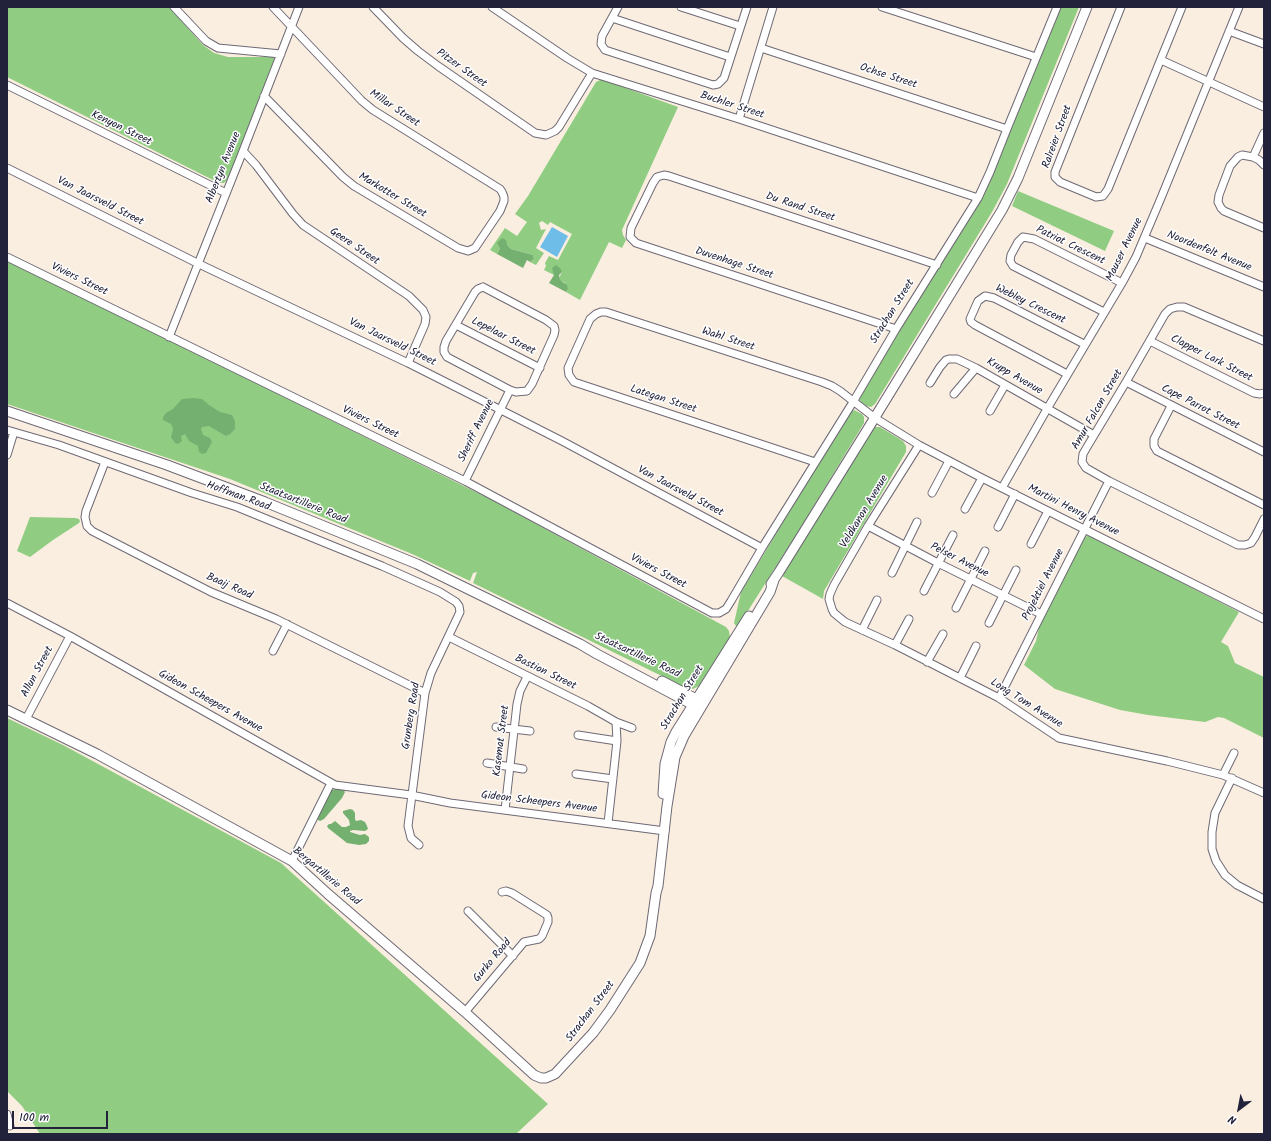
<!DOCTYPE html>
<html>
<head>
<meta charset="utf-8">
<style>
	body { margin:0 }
	#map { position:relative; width:1271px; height:1141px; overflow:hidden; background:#faeee0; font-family:Kalam,sans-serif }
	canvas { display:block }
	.frame { position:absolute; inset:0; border:8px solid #22223b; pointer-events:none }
	.north { position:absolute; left:1219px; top:1089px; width:40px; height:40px; -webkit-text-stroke:3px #fff; paint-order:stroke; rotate:212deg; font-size:11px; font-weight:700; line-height:16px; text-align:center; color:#22223b }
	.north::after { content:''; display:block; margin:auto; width:14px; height:18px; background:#22223b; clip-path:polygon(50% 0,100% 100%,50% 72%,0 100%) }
	.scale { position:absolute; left:12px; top:1111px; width:96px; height:18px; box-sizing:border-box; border:2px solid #22223b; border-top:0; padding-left:5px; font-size:12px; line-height:14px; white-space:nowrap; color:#22223b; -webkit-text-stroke:3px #fff; paint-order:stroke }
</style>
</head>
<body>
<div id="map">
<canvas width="1271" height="1141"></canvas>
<div class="frame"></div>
<div class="north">N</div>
<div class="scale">100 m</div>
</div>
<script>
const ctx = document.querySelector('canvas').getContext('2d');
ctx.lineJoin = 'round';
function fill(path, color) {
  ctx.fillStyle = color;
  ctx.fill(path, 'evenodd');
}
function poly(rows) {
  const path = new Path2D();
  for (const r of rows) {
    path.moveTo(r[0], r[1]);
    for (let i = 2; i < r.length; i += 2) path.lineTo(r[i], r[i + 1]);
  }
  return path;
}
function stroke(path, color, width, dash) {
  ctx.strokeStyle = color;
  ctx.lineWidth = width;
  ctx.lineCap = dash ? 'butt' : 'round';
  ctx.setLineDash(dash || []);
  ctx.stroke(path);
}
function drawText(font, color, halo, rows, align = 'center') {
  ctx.font = font + ' Kalam,sans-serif';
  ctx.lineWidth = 3;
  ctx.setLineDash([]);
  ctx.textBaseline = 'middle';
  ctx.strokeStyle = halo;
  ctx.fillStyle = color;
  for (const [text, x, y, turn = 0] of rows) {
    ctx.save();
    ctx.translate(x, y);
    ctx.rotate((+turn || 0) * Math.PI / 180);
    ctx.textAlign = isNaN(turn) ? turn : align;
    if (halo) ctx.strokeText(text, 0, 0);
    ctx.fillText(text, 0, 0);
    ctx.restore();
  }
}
const green = poly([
	[7,7,169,7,203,45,214,53,228,57,275,57,228,179,224,183,219,183,7,77],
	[1060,7,1079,7,1007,184,992,212,875,404,871,407,866,406,860,401,859,396,960,233],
	[600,80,604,80,678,107,622,230,623,235,626,240,622,248,609,242,580,300,566,292,568,289,564,282,560,281,559,278,562,272,554,273,554,275,544,270,546,266,545,263,549,256,558,260,572,234,550,222,548,225,542,221,539,223,541,230,546,229,536,248,544,253,536,265,530,262,534,259,533,255,511,249,507,245,500,248,497,254,490,250,505,228,517,236,527,222,515,214,528,196,596,82],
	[1018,191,1114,231,1105,251,1012,206],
	[7,260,490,499,726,627,729,631,730,637,701,685,693,689,686,688,473,583,477,572,473,573,470,581,412,554,230,479,7,404],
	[854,410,862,414,864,417,864,423,801,527,739,625,736,626,734,623,741,592,849,413],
	[874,427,880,427,903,441,906,446,906,452,824,591,823,599,782,576,870,431],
	[30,517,75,518,79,519,80,521,79,523,53,540,30,557,17,551],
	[1087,536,1091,536,1239,612,1221,642,1228,646,1235,663,1264,677,1264,738,1224,718,1218,717,1205,722,1148,715,1120,710,1055,689,1024,665,1036,641,1040,623,1083,539],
	[7,718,63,745,281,863,548,1104,516,1134,40,1134,22,1106,7,1091]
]);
const forest = poly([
	[502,238,506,240,507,245,511,249,533,255,534,259,530,262,527,260,523,268,497,254,500,248,497,243],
	[556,265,560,268,562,272,559,275,560,280,567,285,568,289,566,292,549,283,554,275,552,268],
	[194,398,202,399,209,405,220,412,232,415,235,421,235,429,230,434,226,436,209,426,202,427,201,429,203,435,210,438,212,442,206,453,202,454,199,452,198,446,189,441,185,434,181,436,182,441,178,444,175,443,171,437,173,429,171,424,163,420,163,417,166,413,173,409,182,399],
	[339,788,343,789,345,792,342,798,324,819,320,821,318,820,316,818,328,795,332,790],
	[350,809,353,810,355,813,355,819,356,821,361,820,365,822,367,826,368,829,365,831,353,830,350,831,350,832,360,835,365,834,369,837,369,841,366,844,359,845,347,843,328,828,327,826,329,824,331,824,335,821,342,827,346,827,350,825,349,820,343,813,343,811]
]);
const water = poly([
	[552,227,568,236,557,257,540,247]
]);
const minor = poly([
	[174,7,206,41,218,48,281,54],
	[373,7,403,38,418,51,438,66,535,133,546,135,555,131,559,127,592,73],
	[492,7,567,58,592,73,739,119,978,198],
	[618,7,602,36,601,44,605,50,713,85,718,84,724,78,747,7],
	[681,7,740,26],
	[882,7,1036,57],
	[1121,7,1055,172,1055,177,1060,182,1096,197,1103,196,1108,189,1182,7],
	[612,18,730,57],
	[1229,31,1264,44],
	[761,48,1007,129],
	[1161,60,1264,107],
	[7,85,226,193],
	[264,96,343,177,354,186,458,248,468,251,475,248,500,211,504,201,504,197,502,192,500,189,373,110,362,101,273,7],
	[739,119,773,7],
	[243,151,256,165,293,214,303,225,409,296,423,310,426,317,425,324,408,363],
	[1253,157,1264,133],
	[1264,165,1259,160,1253,157,1242,155,1238,157,1230,166,1219,195,1218,202,1221,208,1224,211,1264,228],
	[7,168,199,264,408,363,499,409,562,441,762,548],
	[1145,238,1264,287],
	[7,257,465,481,712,613,719,613,726,609,731,601,762,548,853,402,896,329,978,198,990,172,1007,129,1057,7],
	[483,287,546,320,554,326,555,330,554,335,532,384,527,391,516,392,510,390,447,357,444,352,444,347,446,341,475,292,478,289,483,287],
	[1104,312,1013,266,1010,261,1011,255,1018,242,1023,237,1034,239,1122,283],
	[456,325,540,368],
	[896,329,636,243,630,237,631,228,653,183,657,177,664,175,669,176,937,265],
	[169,337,243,151,299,7],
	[1150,341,1254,393,1260,394,1264,393],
	[1264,341,1184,307,1177,307,1170,309,1165,314,1126,382,1087,447,1083,454,1082,462,1086,468,1109,481,1238,545,1245,545,1251,543,1255,537,1264,519],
	[1067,374,975,325,971,322,970,319,978,301,985,296,994,298,1084,344],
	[1126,382,1264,452],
	[930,383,940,367,946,360,949,359,957,359,976,368,1094,435],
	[954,394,976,368],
	[1171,406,1154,439,1154,446,1157,451,1264,505],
	[990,411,1005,385],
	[7,430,59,445,192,493,237,507,382,566,440,592,456,602,459,606,460,612,431,673,425,693,408,826,411,838,419,845],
	[919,445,868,526,834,585,830,594,829,599,832,609,834,613,845,622,895,645,999,698,1059,738,1167,761,1223,775,1264,793],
	[7,455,14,432],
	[105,462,86,511,85,517,87,526,92,531,211,592,276,619,425,693],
	[815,462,574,382,569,375,568,368,590,319,596,314,601,312,606,312,822,382,832,386,840,391,875,418,919,445,982,478,1264,619],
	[465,481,510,390],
	[1002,488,1047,409,1122,283,1136,257,1161,198,1239,7],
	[932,493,949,461],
	[965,509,982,478],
	[868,526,938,563,1041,614],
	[998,527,1015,494],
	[1031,544,1048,511],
	[892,573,917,522],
	[924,591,953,535],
	[7,603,70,636,335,785,411,795,450,803,665,831],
	[956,608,985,551],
	[989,623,1016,570],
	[862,630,877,600],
	[449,637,588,706,616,722,632,728],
	[895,645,909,619],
	[273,651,287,624],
	[927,662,943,634],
	[960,678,976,646],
	[999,698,1109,481],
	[26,719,70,636],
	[496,727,530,731],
	[578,735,617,741],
	[487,763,523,769],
	[576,774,613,779],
	[1223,775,1234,753],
	[1232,778,1215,813,1212,832,1212,849,1216,861,1225,875,1237,885,1264,899],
	[505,810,517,704,520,691,527,677],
	[608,823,617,741,616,722],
	[292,861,331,783],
	[468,911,513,956],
	[465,1012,524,942,539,939,542,936,548,922,548,918,547,915,512,893,506,891,502,892],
	[7,1114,10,1126]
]);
const tertiary = poly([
	[7,411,167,465,265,502,417,564,580,644,597,654,697,707],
	[771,584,779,572,869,427,1002,210,1018,178,1087,7],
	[662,681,702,702],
	[7,710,97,754,292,861,328,894,465,1012,534,1075,541,1078,546,1078,555,1074,593,1033,610,1010,640,963,650,936,656,893,658,886,667,806,675,757,684,736,770,592,774,580],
	[663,794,665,764,671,742,676,732,749,616]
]);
const streetNames = [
	["Pitzer Street",461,69,35],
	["Ochse Street",888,77,18],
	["Buchler Street",732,106,18],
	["Millar Street",394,109,34],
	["Kenyon Street",121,129,26],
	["Ralreier Street",1058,137,-70],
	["Albertyn Avenue",224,168,-68],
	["Markotter Street",392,196,31],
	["Van Jaarsveld Street",100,202,27],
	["Du Rand Street",800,208,18],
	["Patriot Crescent",1070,246,26],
	["Geere Street",354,247,34],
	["Mauser Avenue",1125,250,-64],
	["Noordenfelt Avenue",1209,252,22],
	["Duvenhage Street",734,264,18],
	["Viviers Street",79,280,26],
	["Webley Crescent",1030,305,26],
	["Strachan Street",893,312,-58],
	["Lepelaar Street",503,337,27],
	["Wahl Street",728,340,18],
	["Van Jaarsveld Street",392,343,26],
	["Clapper Lark Street",1211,359,27],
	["Krupp Avenue",1014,377,30],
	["Lategan Street",663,400,18],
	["Cape Parrot Street",1200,408,27],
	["Amur Falcon Street",1098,410,-60],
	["Viviers Street",370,423,26],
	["Sheriff Avenue",477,431,-64],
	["Van Jaarsveld Street",680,492,28],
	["Hoffman Road",238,497,20],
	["Staatsartillerie Road",303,504,22],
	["Martini Henry Avenue",1073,511,27],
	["Veldkanon Avenue",865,512,-59],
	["Pelser Avenue",959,561,27],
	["Viviers Street",658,572,28],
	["Projektiel Avenue",1044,585,-63],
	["Baaij Road",229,587,24],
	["Staatsartillerie Road",637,656,25],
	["Allun Street",38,672,-62],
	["Bastion Street",545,673,26],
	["Strachan Street",683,698,-59],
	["Gideon Scheepers Avenue",210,702,29],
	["Long Tom Avenue",1026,704,32],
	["Grunberg Road",412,716,-81],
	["Kasemat Street",502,741,-83],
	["Gideon Scheepers Avenue",539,803,7],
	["Bergartillerie Road",326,877,40],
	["Gurko Road",493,961,-50],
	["Strachan Street",591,1012,-53]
];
fill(green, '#90cd82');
fill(forest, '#74b070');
fill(water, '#6dbde8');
stroke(minor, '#6e6975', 9);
stroke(tertiary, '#6e6975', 11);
stroke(minor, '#fff', 7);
stroke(tertiary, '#fff', 9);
drawText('11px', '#22223b', '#fff', streetNames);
</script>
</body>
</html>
